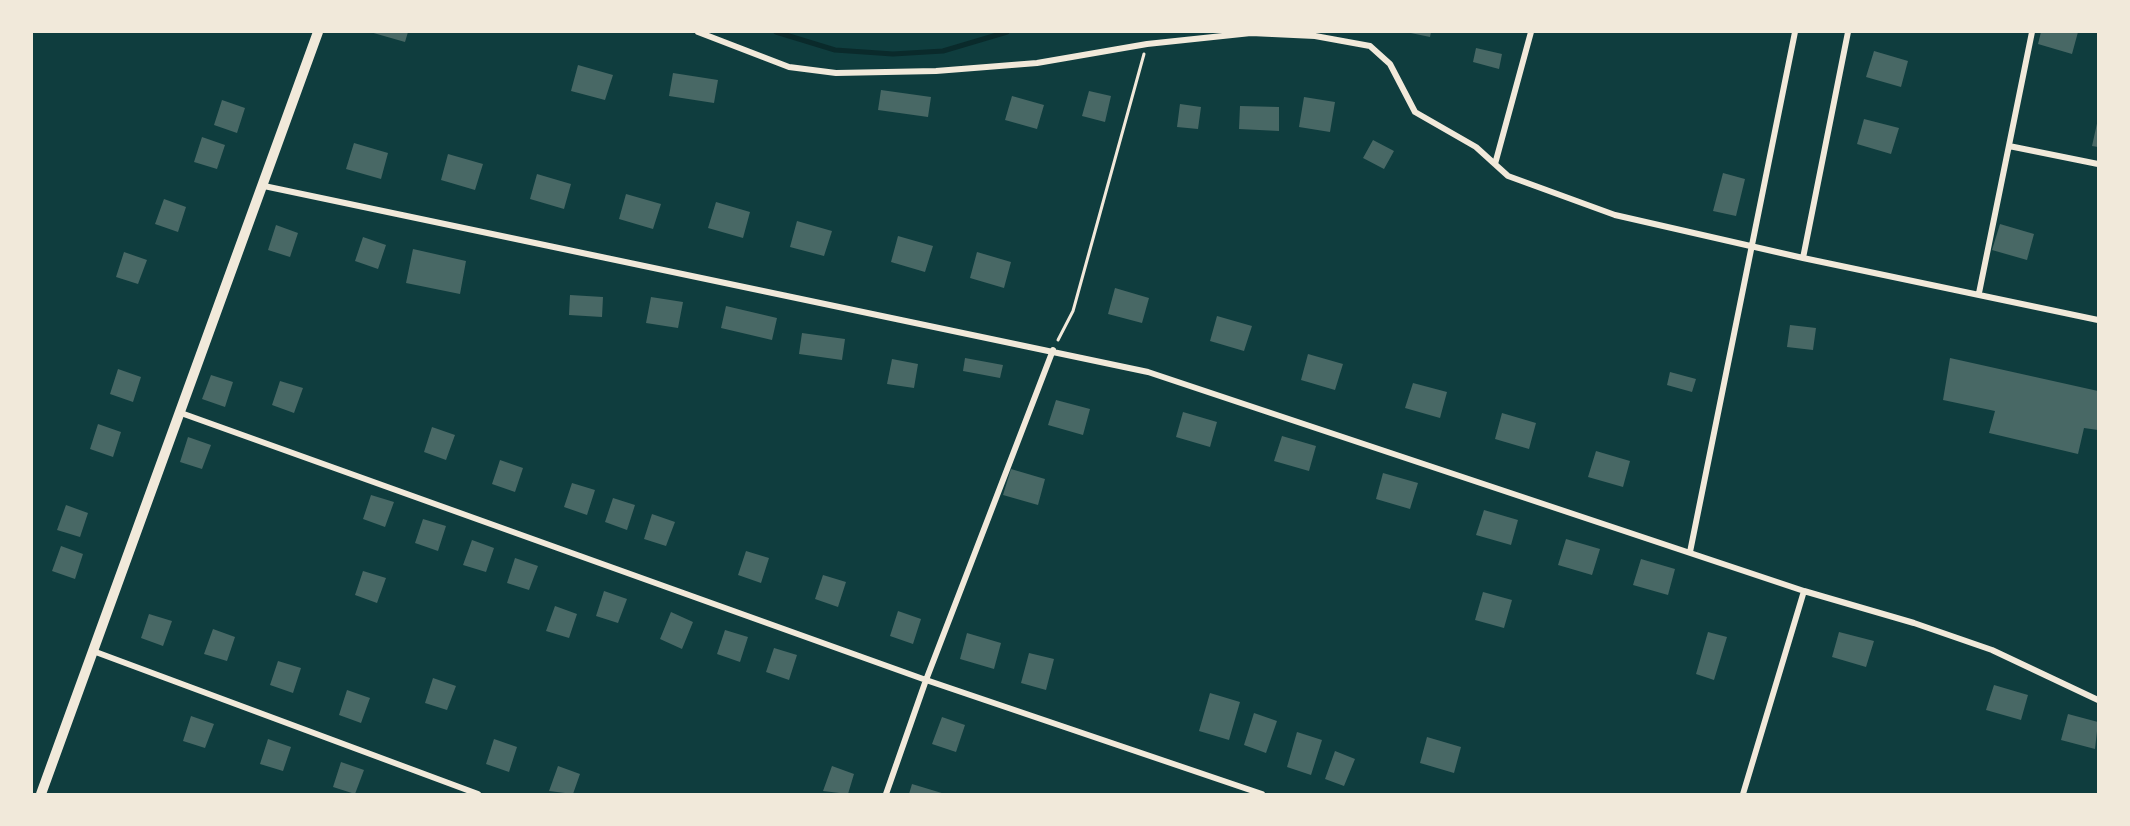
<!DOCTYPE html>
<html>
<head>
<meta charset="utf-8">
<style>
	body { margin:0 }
	#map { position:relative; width:2130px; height:826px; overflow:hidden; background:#0f3d3e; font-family:Mulish,sans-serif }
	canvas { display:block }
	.frame { position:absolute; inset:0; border:33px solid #f1e9da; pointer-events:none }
</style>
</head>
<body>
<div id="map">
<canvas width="2130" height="826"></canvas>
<div class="frame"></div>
</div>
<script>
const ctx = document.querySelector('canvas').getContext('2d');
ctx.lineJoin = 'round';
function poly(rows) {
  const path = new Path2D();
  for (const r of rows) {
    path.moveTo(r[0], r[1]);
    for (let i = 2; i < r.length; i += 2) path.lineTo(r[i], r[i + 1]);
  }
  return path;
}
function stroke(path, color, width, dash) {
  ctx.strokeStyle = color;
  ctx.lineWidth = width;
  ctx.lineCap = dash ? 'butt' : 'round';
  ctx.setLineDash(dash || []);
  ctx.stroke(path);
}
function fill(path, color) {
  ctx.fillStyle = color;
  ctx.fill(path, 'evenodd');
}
const stream = poly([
	[776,32,835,50,893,54,943,51,1007,32]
]);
const building = poly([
	[370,32,408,32,405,42],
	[1406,32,1431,32,1430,37],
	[2041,32,2078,32,2072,54,2038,44],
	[1476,48,1502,54,1499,69,1473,62],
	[1874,51,1908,61,1901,87,1866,77],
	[578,65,613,75,605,100,571,91],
	[673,73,718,80,714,103,669,96],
	[881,90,931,97,928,117,878,110],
	[1089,91,1111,96,1105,122,1082,116],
	[1012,96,1044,105,1037,129,1005,120],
	[1304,97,1335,102,1330,132,1299,127],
	[222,100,245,108,237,133,214,125],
	[1180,104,1201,107,1198,129,1177,127],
	[1240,106,1279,107,1279,131,1239,129],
	[1864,119,1899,128,1891,154,1857,144],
	[2098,119,2098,147,2092,146],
	[202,137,225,145,217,169,194,162],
	[1373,140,1394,151,1384,169,1363,158],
	[354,143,388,153,381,179,346,169],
	[448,154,483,164,475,190,441,180],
	[1723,173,1745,179,1736,216,1713,211],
	[537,174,571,184,564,209,530,199],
	[626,194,661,204,653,229,619,219],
	[164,199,186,207,178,232,155,224],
	[716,202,750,212,743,238,708,228],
	[797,221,832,231,824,256,790,247],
	[2000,224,2034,234,2027,260,1992,250],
	[276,225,298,233,290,257,268,250],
	[898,236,933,246,925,272,891,262],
	[363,237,386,245,378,269,355,261],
	[413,249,466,261,460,294,406,283],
	[124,252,147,260,138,284,116,277],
	[977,252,1011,262,1004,288,970,278],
	[1115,288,1149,298,1142,323,1108,314],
	[570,295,603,297,602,317,569,315],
	[651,297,683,302,678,328,646,323],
	[726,306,777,318,772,340,721,328],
	[1217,316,1252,326,1244,351,1210,341],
	[1790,325,1816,328,1813,350,1787,347],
	[802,333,845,339,842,360,799,354],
	[1308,354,1343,364,1335,390,1301,380],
	[965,358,1003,365,1000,378,963,371],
	[1950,358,2098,391,2098,430,2084,428,2078,454,1989,433,1995,411,1943,400],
	[892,359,918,364,914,388,887,384],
	[118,369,141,377,133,402,110,394],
	[1670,372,1696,379,1692,392,1667,385],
	[211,375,233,382,225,407,202,399],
	[280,381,303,388,294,413,272,405],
	[1413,383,1447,392,1440,418,1405,408],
	[1056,400,1090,409,1083,435,1048,425],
	[1183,412,1217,422,1210,447,1176,437],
	[1502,413,1536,423,1529,449,1495,439],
	[98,424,121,432,113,457,90,449],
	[432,427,455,435,446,460,424,452],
	[1282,436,1316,446,1309,471,1274,461],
	[188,437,211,445,202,469,180,462],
	[1596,451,1630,461,1623,487,1588,477],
	[500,460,523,468,515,492,492,484],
	[1011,469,1045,479,1038,505,1003,495],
	[1383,473,1418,483,1410,509,1376,499],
	[572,483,595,490,587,515,564,507],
	[371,495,394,502,385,527,363,519],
	[613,498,635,505,627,530,605,522],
	[66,505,88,513,80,537,57,530],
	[1484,510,1518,520,1511,545,1476,535],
	[652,514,675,522,666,546,644,539],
	[423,519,446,526,438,551,415,543],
	[1566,539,1600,549,1592,575,1558,565],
	[472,540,494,548,486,572,463,565],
	[61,546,83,554,75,579,52,571],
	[746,551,769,558,761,583,738,575],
	[515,558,538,566,529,590,507,583],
	[1641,559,1675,569,1668,595,1633,585],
	[363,571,386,578,377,603,355,595],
	[823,575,846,582,838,607,815,599],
	[604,591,627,599,618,623,596,616],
	[1483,592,1512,600,1504,628,1475,620],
	[555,606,577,614,569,638,546,631],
	[898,611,921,619,913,644,890,636],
	[671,612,693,622,682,649,660,639],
	[149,614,172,621,163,646,141,638],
	[213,629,235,637,227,661,204,654],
	[725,630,748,637,740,662,717,654],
	[1708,632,1727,637,1714,680,1696,674],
	[1839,632,1874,641,1866,667,1832,657],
	[967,633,1001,643,994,669,960,659],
	[774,648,797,655,789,680,766,672],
	[1029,653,1054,659,1046,690,1021,683],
	[278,661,301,668,293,693,270,685],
	[433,678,456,686,447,710,425,703],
	[1994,685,2028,695,2021,720,1986,710],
	[347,690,370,698,361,723,339,715],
	[1210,693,1240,702,1229,740,1199,731],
	[1254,713,1277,721,1266,753,1244,745],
	[2068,714,2098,722,2095,749,2061,740],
	[191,716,214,724,205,748,183,741],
	[942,717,965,725,956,752,932,744],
	[1297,732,1322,740,1311,775,1287,767],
	[1427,737,1461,747,1454,773,1420,763],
	[268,739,291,747,283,771,260,764],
	[494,739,517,747,509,772,486,764],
	[1335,751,1355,759,1344,786,1325,779],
	[341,762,364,770,355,794,333,787],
	[558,766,580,774,573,794,549,791],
	[832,766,854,774,848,794,823,791],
	[912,784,945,794,909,794]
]);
const path = poly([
	[1058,340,1073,311,1144,54]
]);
const minor = poly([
	[698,32,789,67,836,73,936,71,1037,63,1147,44,1251,33,1315,36,1370,46,1390,64,1415,112,1476,147,1508,176,1615,215,1803,258,2098,320],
	[2009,146,2098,164],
	[1495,164,1531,32],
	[264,186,1148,372,1804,591,1914,623,1992,650,2098,700],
	[1803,258,1848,32],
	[1979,293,2032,32],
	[181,413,926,680,1262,794],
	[1690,552,1795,32],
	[93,651,478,794],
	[886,794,926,680,1053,350],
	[1743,794,1804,591]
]);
const tertiary = poly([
	[41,794,318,32]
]);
stroke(stream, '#0a2a2b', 5);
fill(building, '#486865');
stroke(path, '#f1e9da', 3);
stroke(minor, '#f1e9da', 6);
stroke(tertiary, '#f1e9da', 10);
</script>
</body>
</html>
